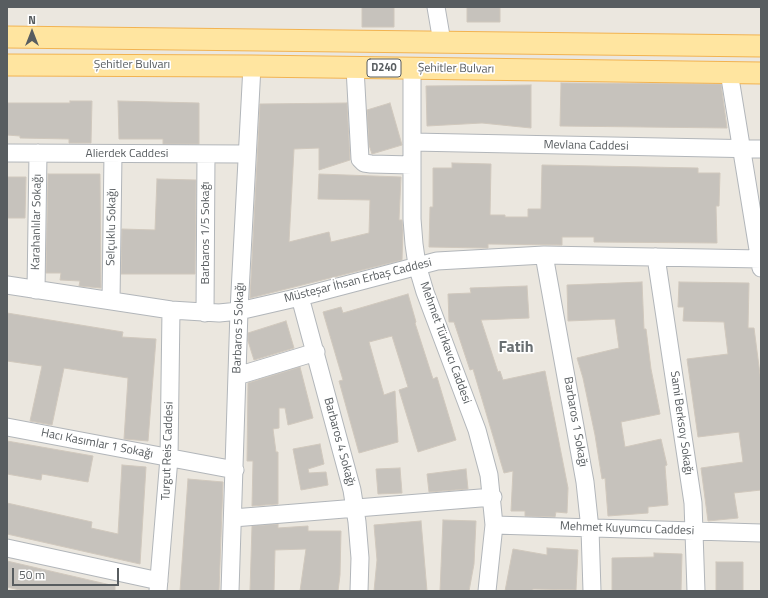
<!DOCTYPE html>
<html>
<head>
<meta charset="utf-8">
<style>
	body { margin:0 }
	#map { position:relative; width:768px; height:598px; overflow:hidden; background:#ebe7df; font-family:"Titillium Web",sans-serif }
	canvas { display:block }
	.frame { position:absolute; inset:0; border:8px solid #585d60; pointer-events:none }
	.north { position:absolute; left:12px; top:12px; width:40px; height:40px; -webkit-text-stroke:3px #fff; paint-order:stroke; rotate:0deg; font-size:11px; font-weight:700; line-height:16px; text-align:center; color:#585d60 }
	.north::after { content:''; display:block; margin:auto; width:14px; height:18px; background:#585d60; clip-path:polygon(50% 0,100% 100%,50% 72%,0 100%) }
	.scale { position:absolute; left:12px; top:568px; width:107px; height:18px; box-sizing:border-box; border:2px solid #585d60; border-top:0; padding-left:5px; font-size:12px; line-height:14px; white-space:nowrap; color:#585d60; -webkit-text-stroke:3px #fff; paint-order:stroke }
</style>
</head>
<body>
<div id="map">
<canvas width="768" height="598"></canvas>
<div class="frame"></div>
<div class="north">N</div>
<div class="scale">50 m</div>
</div>
<script>
const ctx = document.querySelector('canvas').getContext('2d');
ctx.lineJoin = 'round';
function fill(path, color) {
  ctx.fillStyle = color;
  ctx.fill(path, 'evenodd');
}
function poly(rows) {
  const path = new Path2D();
  for (const r of rows) {
    path.moveTo(r[0], r[1]);
    for (let i = 2; i < r.length; i += 2) path.lineTo(r[i], r[i + 1]);
  }
  return path;
}
function stroke(path, color, width, dash) {
  ctx.strokeStyle = color;
  ctx.lineWidth = width;
  ctx.lineCap = dash ? 'butt' : 'round';
  ctx.setLineDash(dash || []);
  ctx.stroke(path);
}
function drawText(font, color, halo, rows, align = 'center') {
  ctx.font = font + ' "Titillium Web",sans-serif';
  ctx.lineWidth = 3.5;
  ctx.setLineDash([]);
  ctx.textBaseline = 'middle';
  ctx.strokeStyle = halo;
  ctx.fillStyle = color;
  for (const [text, x, y, turn = 0] of rows) {
    ctx.save();
    ctx.translate(x, y);
    ctx.rotate((+turn || 0) * Math.PI / 180);
    ctx.textAlign = isNaN(turn) ? turn : align;
    if (halo) ctx.strokeText(text, 0, 0);
    ctx.fillText(text, 0, 0);
    ctx.restore();
  }
}
const building = poly([
	[362,7,394,7,394,27,362,27,362,7],
	[467,7,500,7,500,22,467,22,467,7],
	[561,83,721,84,727,128,560,126,561,83],
	[531,85,531,128,482,123,427,126,426,86,531,85],
	[70,101,92,101,91,143,69,143,69,139,20,138,20,136,7,135,7,103,70,103,70,101],
	[118,101,199,103,199,144,163,144,163,139,119,139,118,101],
	[347,103,350,160,319,170,319,148,294,149,289,242,329,232,331,242,369,233,370,200,318,199,319,174,401,177,399,220,402,220,403,230,402,260,250,298,260,104,347,103],
	[390,103,402,145,372,154,369,145,367,110,390,103],
	[452,163,491,164,490,215,505,215,505,217,528,217,528,209,541,209,542,165,698,168,698,173,720,173,719,206,716,206,717,243,594,242,594,237,562,237,562,245,488,244,488,248,485,248,429,247,430,207,433,207,433,168,452,168,452,163],
	[48,174,100,174,101,288,79,286,80,281,60,280,61,273,46,273,48,174],
	[7,177,26,177,25,218,7,218,7,177],
	[157,179,196,180,195,274,121,274,122,229,155,230,157,179],
	[642,282,644,329,646,329,651,369,660,414,621,422,625,447,661,439,667,465,665,466,668,505,648,507,648,513,608,516,605,478,602,479,595,435,583,378,577,358,619,348,615,319,568,321,567,285,642,282],
	[679,282,749,283,748,328,754,328,761,382,761,490,734,493,738,518,708,521,701,468,743,462,739,432,698,437,687,359,728,354,724,322,683,321,684,307,678,307,679,282],
	[527,286,529,318,481,320,498,372,500,371,503,380,545,371,568,488,567,513,556,512,555,517,525,516,525,511,511,511,513,471,504,473,473,369,470,370,454,322,449,322,448,294,471,293,470,288,527,286],
	[408,294,416,322,415,323,433,379,437,377,456,440,418,452,399,390,408,387,392,336,369,342,384,395,395,391,398,442,359,453,339,381,343,380,323,312,341,307,343,313,408,294],
	[7,313,123,332,122,337,156,339,148,441,124,439,128,378,64,368,52,425,30,421,42,366,7,361,7,313],
	[286,321,294,348,254,360,248,341,248,333,286,321],
	[300,367,313,418,288,425,285,408,279,408,279,428,273,429,276,452,278,452,278,504,252,506,253,461,247,461,248,383,300,367],
	[7,441,93,456,88,482,42,474,41,480,7,474,7,441],
	[320,444,324,464,308,469,309,473,326,472,328,485,301,490,293,449,320,444],
	[122,465,146,467,140,564,7,534,7,503,92,522,91,528,118,534,122,465],
	[400,468,402,493,378,494,376,469,400,468],
	[466,469,468,489,429,492,427,474,466,469],
	[188,479,223,482,219,591,180,591,188,479],
	[443,520,476,521,474,564,469,591,440,591,443,520],
	[421,521,427,591,374,591,377,560,374,525,421,521],
	[278,524,278,528,308,526,308,531,341,531,340,575,338,591,300,591,306,549,275,550,274,591,250,591,252,526,278,524],
	[547,548,578,550,576,590,533,589,532,591,505,591,513,549,547,555,547,548],
	[654,553,682,554,681,591,612,591,612,558,654,557,654,553],
	[7,561,115,586,115,591,24,591,7,587,7,561],
	[716,562,743,562,743,591,716,591,716,562]
]);
const minor = poly([
	[436,7,442,42],
	[355,68,360,159,364,163,371,164,412,165],
	[412,69,412,219,414,244,417,265,425,292,477,430,489,475,494,525,487,591],
	[729,72,761,268],
	[412,142,761,149],
	[7,153,246,154],
	[544,255,585,482,590,529,592,591],
	[656,257,693,503,696,591],
	[7,285,171,310,219,313,239,311,300,297,437,261,544,255,761,259],
	[36,290,38,153],
	[300,297,352,490,357,522,360,558,359,591],
	[111,301,113,154],
	[205,313,206,154],
	[237,376,316,352],
	[7,427,235,470],
	[233,518,493,497],
	[494,525,761,533],
	[7,548,159,581],
	[158,591,169,458,171,310],
	[230,591,239,311,252,66]
]);
const major = poly([
	[7,37,761,46],
	[7,65,252,66,761,73]
]);
const shields = [
	[384,68,34]
];
const shieldNames = [
	["D240",384,68]
];
const streetNames = [
	["Şehitler Bulvarı",132,65],
	["Şehitler Bulvarı",456,69,1],
	["Mevlana Caddesi",586,146,1],
	["Alierdek Caddesi",127,154],
	["Karahanlılar Sokağı",37,222,-89],
	["Selçuklu Sokağı",112,227,-89],
	["Barbaros 1/5 Sokağı",206,233,-90],
	["Müsteşar İhsan Erbaş Caddesi",358,281,-14],
	["Barbaros 5 Sokağı",239,328,-88],
	["Mehmet Türkavcı Caddesi",445,343,70],
	["Barbaros 1 Sokağı",575,422,80],
	["Sami Berksoy Sokağı",681,423,82],
	["Barbaros 4 Sokağı",339,442,75],
	["Hacı Kasımlar 1 Sokağı",97,444,11],
	["Turgut Reis Caddesi",168,451,-88],
	["Mehmet Kuyumcu Caddesi",627,529,2]
];
const districtNames = [
	["Fatih",516,348]
];
fill(building, '#c6c2bc');
stroke(building, '#d0c8bd', 1);
stroke(minor, '#b2b6ba', 19);
stroke(major, '#f2b351', 23);
stroke(minor, '#fff', 17);
stroke(major, '#ffe5a0', 21);
for (const [x, y, w] of shields) {
  const box = new Path2D();
  box.roundRect(x - w / 2, y - 9, w, 18, 3);
  ctx.fillStyle = '#fff';
  ctx.fill(box);
  stroke(box, '#585d60', 1);
}
drawText('bold 11px', '#585d60', null, shieldNames);
drawText('12px', '#585d60', '#fff', streetNames);
drawText('bold 16px', '#696f72', '#fff', districtNames);
</script>
</body>
</html>
